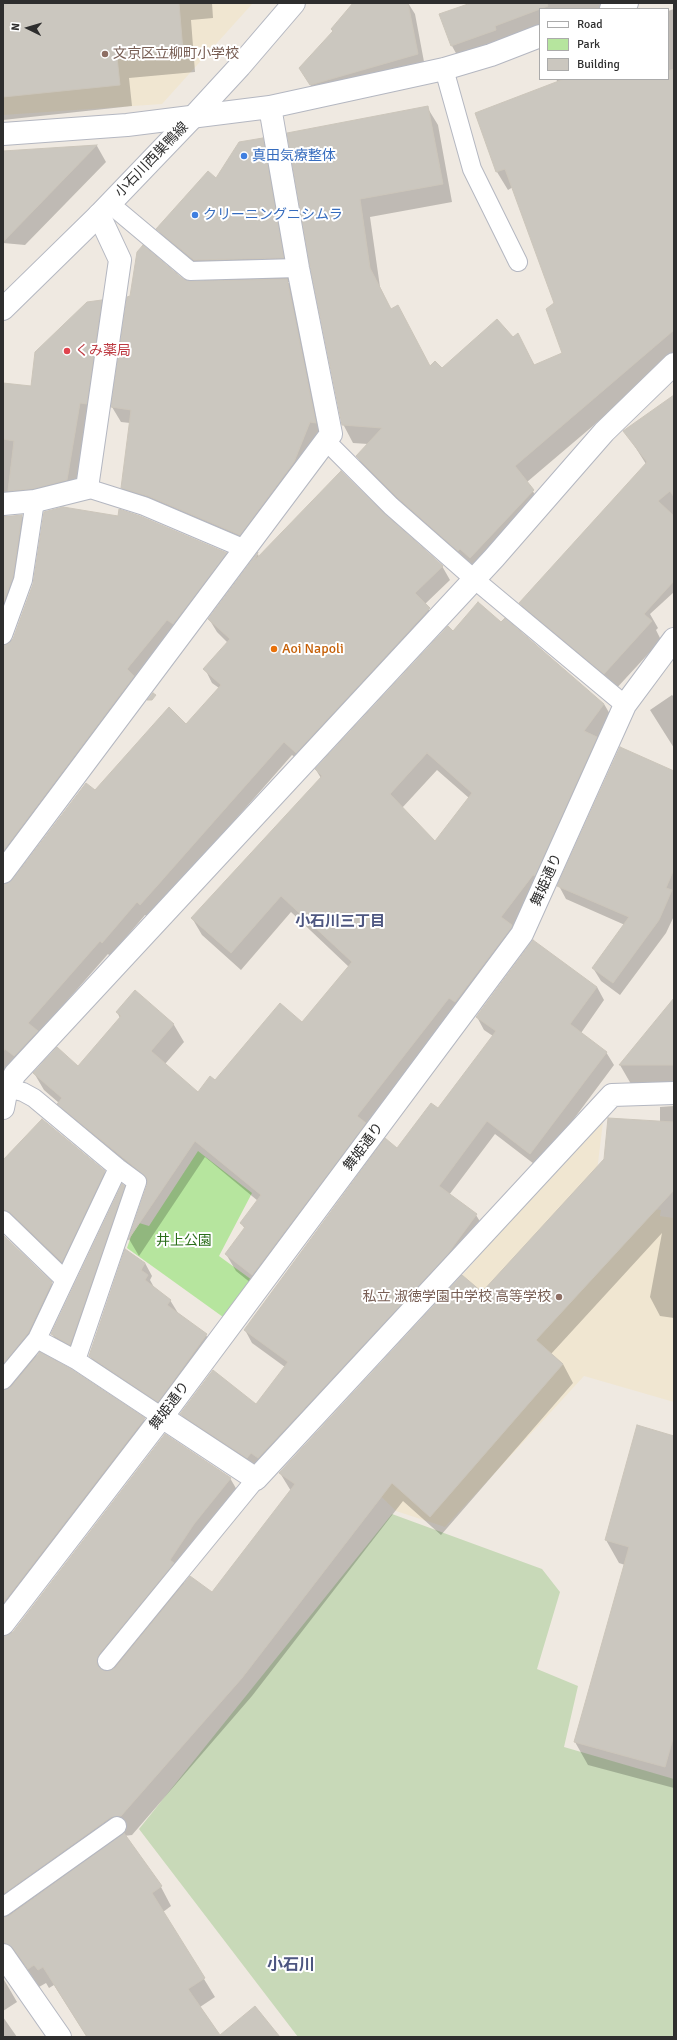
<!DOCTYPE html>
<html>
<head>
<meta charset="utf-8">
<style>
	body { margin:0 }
	#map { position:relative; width:677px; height:2040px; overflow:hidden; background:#efe9e1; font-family:Signika,sans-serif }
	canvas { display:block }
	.frame { position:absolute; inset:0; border:4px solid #2e2e2e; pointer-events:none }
	.legend { position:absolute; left:539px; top:8px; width:130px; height:72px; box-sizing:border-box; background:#fff; border:1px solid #ababab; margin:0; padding:5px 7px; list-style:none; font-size:12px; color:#2e2e2e }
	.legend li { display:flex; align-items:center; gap:8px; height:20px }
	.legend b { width:20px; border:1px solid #ababab }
	.north { position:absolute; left:8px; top:8px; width:40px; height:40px; -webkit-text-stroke:3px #fff; paint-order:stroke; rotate:275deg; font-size:11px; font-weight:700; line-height:16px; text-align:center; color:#2e2e2e }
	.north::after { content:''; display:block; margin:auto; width:14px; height:18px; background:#2e2e2e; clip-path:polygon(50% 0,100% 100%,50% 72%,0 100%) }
</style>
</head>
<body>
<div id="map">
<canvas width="677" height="2040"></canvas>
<div class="frame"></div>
<ul class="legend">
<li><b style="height:5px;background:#fff"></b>Road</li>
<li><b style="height:11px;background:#b6e59e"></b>Park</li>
<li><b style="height:11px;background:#cbc7bf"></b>Building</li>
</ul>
<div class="north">N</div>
</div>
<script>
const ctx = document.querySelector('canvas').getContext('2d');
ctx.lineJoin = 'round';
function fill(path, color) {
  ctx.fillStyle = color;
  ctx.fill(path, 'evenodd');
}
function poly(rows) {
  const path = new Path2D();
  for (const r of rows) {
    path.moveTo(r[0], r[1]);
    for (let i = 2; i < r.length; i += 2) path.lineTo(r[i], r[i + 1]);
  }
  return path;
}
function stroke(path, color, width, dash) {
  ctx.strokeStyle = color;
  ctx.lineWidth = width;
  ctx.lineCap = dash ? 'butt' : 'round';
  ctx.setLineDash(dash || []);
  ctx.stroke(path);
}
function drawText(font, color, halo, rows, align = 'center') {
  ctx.font = font + ' Signika,"Noto Sans JP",sans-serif';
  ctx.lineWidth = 4;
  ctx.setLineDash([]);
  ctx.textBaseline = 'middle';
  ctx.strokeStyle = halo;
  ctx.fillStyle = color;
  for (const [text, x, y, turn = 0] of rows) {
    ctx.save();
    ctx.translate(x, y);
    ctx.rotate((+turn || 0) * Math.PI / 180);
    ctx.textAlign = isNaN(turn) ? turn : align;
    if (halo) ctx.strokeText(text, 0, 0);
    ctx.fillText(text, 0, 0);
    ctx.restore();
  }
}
const education = poly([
	[3,3,253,3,162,104,3,115],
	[604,1114,594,1195,602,1203,661,1210,660,1216,674,1218,674,1402,584,1376,445,1527,396,1511,320,1437]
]);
const green = poly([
	[198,1151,252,1193,219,1256,252,1280,223,1317,127,1248,136,1222,149,1226]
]);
const cemetery = poly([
	[392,1514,542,1569,560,1592,537,1669,578,1686,564,1747,674,1779,674,2037,298,2037,139,1829]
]);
const shadow = poly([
	[3,3,212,3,213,18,191,20,195,72,129,78,132,106,3,120],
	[354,3,408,3,415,14,425,67,319,98,308,81,333,32],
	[473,3,600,3,602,9,540,9,540,37,462,64,452,46,441,15],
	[674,9,674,357,527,482,544,509,481,575,367,474,357,456,368,444,353,443,343,424,311,266,427,107,438,125,452,202,370,217,380,287,391,310,430,367,442,370,513,338,518,335,535,366,563,354,555,303,513,187,508,190,497,172,558,83,556,79,668,79,668,11],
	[262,139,276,163,297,282,288,282,296,295,324,437,248,550,131,503,122,488,130,423,121,422,112,407,183,280,190,282,206,282,171,253,158,229],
	[97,146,106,162,25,245,3,243,3,152],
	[101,301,109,314,87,416,75,493,3,507,3,384,32,387],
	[674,396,674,592,650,614,658,628,656,630,661,640,614,691,530,621,520,603,646,464,625,431],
	[383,514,442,566,450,580,425,604,437,622,304,765,292,755,164,901,148,917,145,915,110,956,108,954,38,1034,3,1097,3,885,8,885,95,791,187,725,219,688,212,683,205,669,228,643,217,632,209,619,258,554,259,557],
	[3,516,22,516,29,529,3,638],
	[226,553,234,567,3,875,3,646],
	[453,633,604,704,614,721,544,892,262,1292,236,1271,226,1254,245,1229,241,1223,258,1201,205,1157,139,1256,129,1239,148,1186,68,1121,59,1103,44,1090,34,1073,78,1067,120,1018,117,1012,135,991,174,1025,184,1042,165,1064,198,1093,303,1023,349,967,291,912,241,970,202,935,192,918,321,778,316,770],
	[437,770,469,798,435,843,402,808],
	[672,695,674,697,674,748,650,710],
	[674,772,674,916,666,933,620,995,601,981,593,968,625,925,566,899,559,886],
	[597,987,604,1000,581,1033,606,1052,614,1065,538,1167,495,1134,449,1195,476,1215,484,1228,255,1470,189,1427,181,1414,256,1405,285,1367,252,1343,245,1330,398,1149,438,1110,493,1036,484,1030,477,1017],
	[674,1000,674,1100,631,1084,620,1065],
	[674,1106,674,1318,660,1316,650,1297,662,1233,551,1354,563,1364,573,1383,441,1535,403,1501,252,1696,132,1835,124,1836,161,1887,171,1906,163,1912,215,1997,200,2007,220,2036,278,2037,87,2037,54,1985,49,1988,46,1983,39,1987,25,1966,20,1962,3,1967,3,1637,9,1636,230,1478,241,1497,181,1578,185,1584,212,1593,291,1491,280,1473,482,1293,660,1123,660,1107],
	[3,1161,104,1172,115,1190,73,1280,11,1228,3,1236,51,1283,62,1302,36,1357,70,1370,144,1419,155,1438,3,1636],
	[124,1187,128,1194,74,1351,56,1341,52,1334],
	[145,1263,152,1276,150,1280,155,1289,170,1300,178,1313,206,1335,213,1348,165,1414,97,1369,90,1356],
	[674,1437,674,1788,588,1765,575,1742,625,1565,619,1563,606,1540],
	[3,1978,17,2002,3,2011],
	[3,2017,17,2037,3,2037]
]);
const building = poly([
	[3,3,179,3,183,51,117,57,120,85,3,97,3,3],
	[353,3,408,3,418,54,310,85,299,68,333,31,331,29,353,3],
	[471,3,547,3,548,6,495,26,496,30,451,46,439,14,471,3],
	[674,69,674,330,515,466,534,490,470,558,460,549,458,551,398,498,356,456,382,428,342,425,310,266,287,133,428,106,443,184,360,199,370,268,391,309,398,305,430,366,435,361,442,368,497,319,513,337,518,333,534,365,562,353,546,309,554,303,505,169,496,172,475,113,564,79,668,79,668,71,674,69],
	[263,138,284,258,194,260,156,229,208,171,216,178,239,142,263,138],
	[97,145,3,242,3,151,97,145],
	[143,245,183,279,190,281,287,279,316,423,310,422,294,462,240,535,148,496,121,488,131,410,111,407,127,297,130,296,137,252,143,245],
	[102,300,87,404,80,403,67,480,33,489,8,491,14,441,3,439,3,383,31,386,35,352,87,302,102,300],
	[674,395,674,497,670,491,658,501,674,516,674,581,644,614,652,621,604,674,519,603,647,462,623,431,674,395],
	[341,471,384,513,443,566,415,593,430,608,296,753,284,742,156,887,140,905,137,902,102,943,100,941,28,1023,38,1031,14,1056,5,1049,3,1052,3,884,13,879,86,783,95,790,169,707,186,724,221,685,203,669,230,639,208,619,258,552,255,560,341,471],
	[63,507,118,516,119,509,140,516,227,553,173,624,167,620,127,669,134,676,3,851,3,645,9,643,13,639,33,584,44,512,63,507],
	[22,515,13,577,3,604,3,517,22,515],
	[478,602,501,622,505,618,604,704,584,731,597,737,535,876,533,875,501,917,512,925,511,928,455,1002,449,998,357,1116,366,1123,252,1275,225,1254,245,1227,240,1223,261,1195,195,1141,128,1240,147,1185,147,1178,143,1174,57,1104,62,1098,33,1073,57,1047,78,1066,121,1016,116,1012,135,990,174,1024,151,1051,198,1092,210,1076,215,1080,280,1003,302,1022,352,962,281,896,231,953,191,918,322,776,315,769,448,626,453,631,478,602],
	[427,753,472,793,435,841,390,794,427,753],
	[153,693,156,695,152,700,147,700,153,693],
	[620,747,674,771,674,869,666,888,672,890,659,920,613,983,592,968,629,917,557,886,620,747],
	[533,940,597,987,570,1024,607,1052,530,1154,487,1121,439,1186,477,1214,447,1255,258,1458,251,1453,247,1458,180,1414,213,1370,256,1404,288,1362,244,1330,385,1138,397,1148,431,1103,438,1108,496,1031,476,1017,533,940],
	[674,998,674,1065,619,1065,674,998],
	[608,1118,674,1122,674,1190,536,1340,563,1364,430,1517,392,1483,242,1678,121,1816,111,1817,3,1894,3,1636,13,1632,165,1434,231,1478,194,1524,170,1560,174,1563,99,1654,97,1660,97,1665,105,1671,115,1668,190,1576,212,1592,295,1484,279,1473,462,1275,482,1292,604,1159,608,1118],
	[42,1119,105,1171,62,1262,10,1212,3,1210,3,1160,42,1119],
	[122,1184,125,1186,70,1345,51,1334,122,1184],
	[3,1235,52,1282,28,1333,3,1364,3,1235],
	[125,1249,145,1263,141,1270,148,1275,145,1280,171,1300,167,1305,207,1334,158,1402,89,1356,125,1249],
	[40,1352,71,1369,145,1418,3,1603,3,1390,11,1387,40,1352],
	[637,1425,674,1436,674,1735,665,1767,574,1742,629,1547,605,1540,637,1425],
	[124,1833,162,1886,152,1893,205,1978,188,1989,220,2035,255,2006,280,2037,87,2037,43,1967,38,1970,34,1965,28,1969,13,1948,3,1943,3,1917,9,1916,124,1833]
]);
const lane = poly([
	[444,69,472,169,518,262],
	[110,204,190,271,298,268],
	[326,441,391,506,474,579,625,705],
	[87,488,144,506,245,549],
	[3,635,23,580,35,501],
	[7,1088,23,1092,34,1098,118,1168,137,1182,76,1360,162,1417],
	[3,1220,65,1280],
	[37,1339,76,1360],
	[3,1380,37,1339,118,1168],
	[107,1661,256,1479],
	[3,1907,117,1826]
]);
const street = poly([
	[611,9,627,3],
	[3,134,127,125,270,107,444,69,491,55,540,36],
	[3,504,35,501,87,488,120,260,99,215],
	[3,872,331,434,298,268,270,107],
	[3,1108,7,1088,15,1074,494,558,604,432,674,364],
	[162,1417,256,1479,612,1095,674,1093],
	[3,1624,162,1417,522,934,625,705,674,639],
	[3,1955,60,2037]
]);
const secondary = poly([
	[3,309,99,215,193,117,240,66,294,3]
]);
const markers = [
	[105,54,4,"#8d6e63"],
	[244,156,4,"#3f7fe0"],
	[195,215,4,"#3f7fe0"],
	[67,351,4,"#e0444e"],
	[274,649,4,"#e8710a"],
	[559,1297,4,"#8d6e63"]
];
const educationNames = [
	["文京区立柳町小学校",113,54],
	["私立 淑徳学園中学校 高等学校",551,1297,"right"]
];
const shopNames = [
	["真田気療整体",252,156],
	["クリーニングニシムラ",203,215]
];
const streetNames = [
	["小石川西巣鴨線",152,160,-46],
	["舞姫通り",547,880,-66],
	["舞姫通り",364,1147,-53],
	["舞姫通り",170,1406,-53]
];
const healthNames = [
	["くみ薬局",75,351]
];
const foodNames = [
	["Aoi Napoli",282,649]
];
const parkNames = [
	["井上公園",184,1241]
];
const neighbourhoodNames = [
	["小石川三丁目",340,922]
];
const quarterNames = [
	["小石川",291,1966]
];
fill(education, '#f0e6d1');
fill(green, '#b6e59e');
fill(cemetery, '#c8d9b8');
fill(shadow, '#0003');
fill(building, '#cbc7bf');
stroke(building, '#cbc5ba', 1);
stroke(lane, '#b4b7c1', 20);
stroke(street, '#b4b7c1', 24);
stroke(secondary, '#b4b7c1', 24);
stroke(lane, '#fff', 18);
stroke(street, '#fff', 22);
stroke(secondary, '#fff', 22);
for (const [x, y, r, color] of markers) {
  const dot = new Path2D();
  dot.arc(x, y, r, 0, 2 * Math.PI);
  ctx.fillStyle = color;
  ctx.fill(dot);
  stroke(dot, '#fff', 1.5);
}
drawText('14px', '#785e54', '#fff', educationNames, 'left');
drawText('14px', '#366cbe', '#fff', shopNames, 'left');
drawText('14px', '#2e2e2e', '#fff', streetNames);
drawText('14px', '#be3a42', '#fff', healthNames, 'left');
drawText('14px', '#c56008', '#fff', foodNames, 'left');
drawText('14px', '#2c6e1b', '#fff', parkNames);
drawText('bold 15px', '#4d5680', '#fff', neighbourhoodNames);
drawText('bold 16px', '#4d5680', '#fff', quarterNames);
</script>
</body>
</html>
